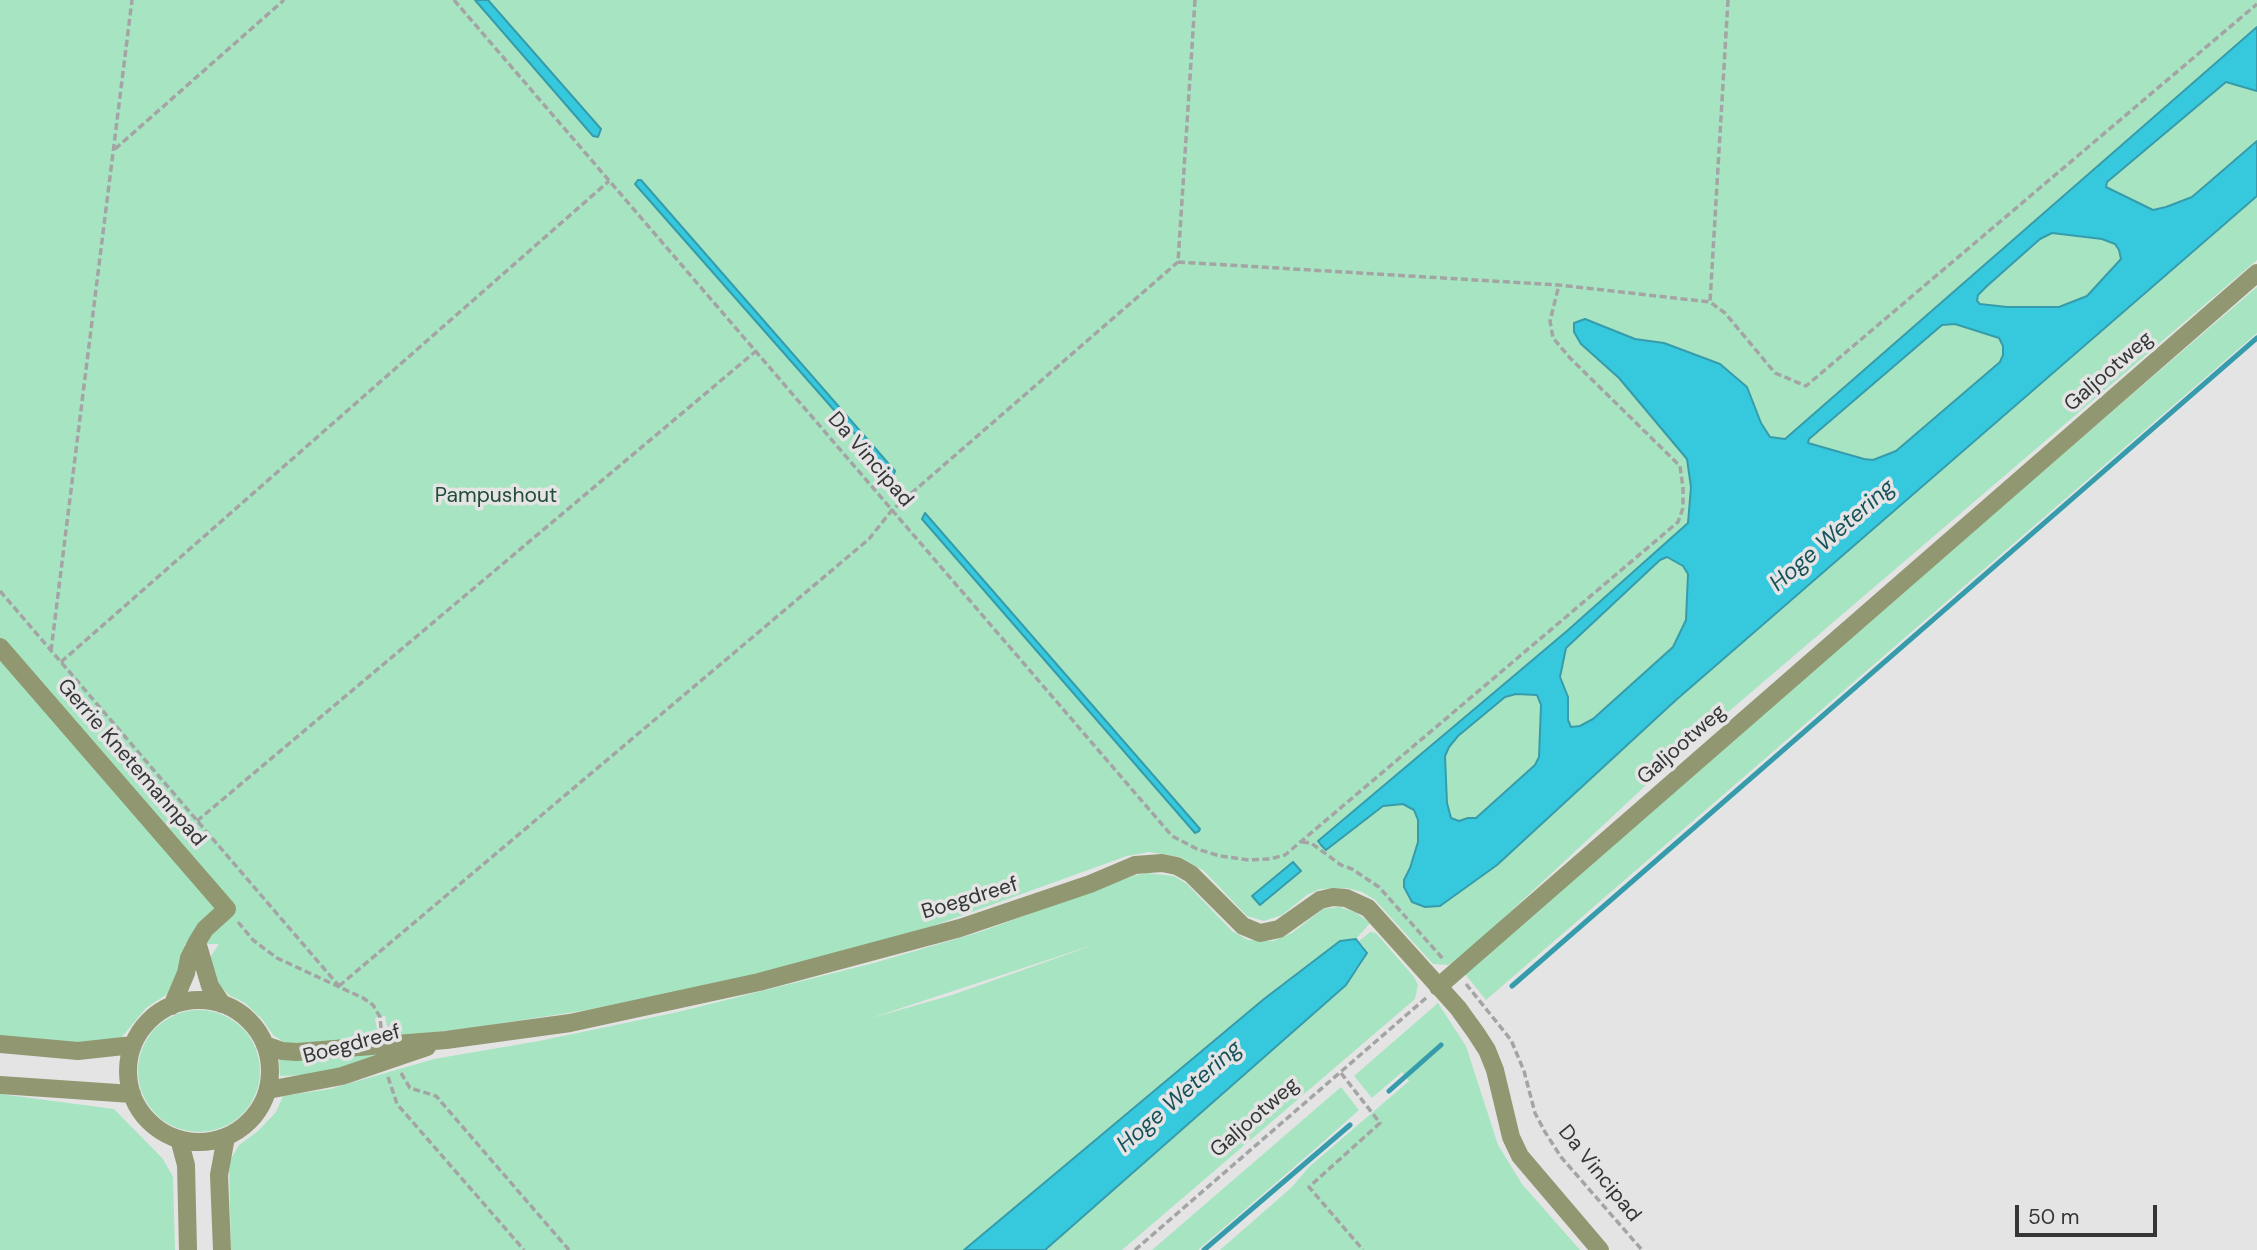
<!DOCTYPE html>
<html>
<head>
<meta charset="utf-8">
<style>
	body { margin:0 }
	#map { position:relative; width:2257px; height:1250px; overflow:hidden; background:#e4e4e5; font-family:"DM Sans",sans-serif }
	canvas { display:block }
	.scale { position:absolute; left:2015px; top:1205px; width:142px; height:32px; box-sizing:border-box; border:4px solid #353636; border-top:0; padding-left:9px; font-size:21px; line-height:24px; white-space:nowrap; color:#353636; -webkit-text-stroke:5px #e4e4e5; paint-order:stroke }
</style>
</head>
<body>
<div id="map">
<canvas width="2257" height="1250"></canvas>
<div class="scale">50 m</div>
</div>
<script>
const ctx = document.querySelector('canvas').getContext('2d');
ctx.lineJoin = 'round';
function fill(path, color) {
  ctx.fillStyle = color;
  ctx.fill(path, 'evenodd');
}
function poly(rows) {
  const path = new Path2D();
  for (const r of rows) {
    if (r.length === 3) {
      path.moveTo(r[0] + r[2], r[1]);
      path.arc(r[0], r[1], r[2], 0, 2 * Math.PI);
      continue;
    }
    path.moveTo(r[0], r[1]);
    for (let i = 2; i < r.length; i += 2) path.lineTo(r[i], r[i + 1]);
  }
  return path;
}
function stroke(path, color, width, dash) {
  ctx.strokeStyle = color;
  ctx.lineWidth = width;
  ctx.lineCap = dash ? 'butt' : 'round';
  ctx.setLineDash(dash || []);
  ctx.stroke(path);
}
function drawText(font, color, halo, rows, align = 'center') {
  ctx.font = font + ' "DM Sans",sans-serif';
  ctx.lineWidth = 7;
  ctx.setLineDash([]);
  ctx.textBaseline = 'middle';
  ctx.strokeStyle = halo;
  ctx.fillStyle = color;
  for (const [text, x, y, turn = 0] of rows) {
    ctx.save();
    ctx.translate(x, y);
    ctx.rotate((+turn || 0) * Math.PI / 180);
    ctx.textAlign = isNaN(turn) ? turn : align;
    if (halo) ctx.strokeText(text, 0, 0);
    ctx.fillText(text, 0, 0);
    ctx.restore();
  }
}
const green = poly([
	[0,0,2257,0,2257,260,1686,748,1465,954,1448,965,1433,964,1375,900,1362,892,1347,888,1320,889,1307,895,1282,915,1264,921,1247,916,1204,871,1180,857,1149,852,1127,856,919,931,738,979,587,1010,471,1028,389,1037,385,1016,375,1018,379,1039,321,1045,285,1043,273,1035,262,1019,245,1003,229,995,216,982,209,959,219,944,185,944,177,982,172,991,146,1008,121,1038,111,1043,64,1043,0,1036],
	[1292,862,1301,871,1261,905,1252,896],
	[2257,287,2257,333,1486,1000,1465,974,1691,773],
	[1146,873,1174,876,1187,884,1232,931,1248,940,1273,941,1292,933,1323,909,1339,907,1355,912,1370,923,1356,939,1340,941,1264,999,964,1250,231,1250,229,1162,239,1145,258,1131,276,1112,283,1096,330,1089,434,1059,539,1041,678,1012,874,963,980,932,1133,876],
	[1088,947,952,995,868,1019,1087,947],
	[1370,932,1376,933,1414,977,1418,985,1415,999,1122,1250,1045,1250,1346,985,1361,965,1364,947,1359,941],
	[1438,1003,1466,1046,1498,1145,1522,1184,1580,1250,1220,1250,1292,1187,1309,1167,1409,1081,1402,1072,1372,1098,1354,1076],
	[199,1071,61],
	[379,1051,380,1061,307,1075,280,1076,279,1060],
	[1341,1087,1359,1110,1315,1149,1198,1250,1152,1250],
	[0,1094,114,1109,163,1159,173,1177,175,1250,0,1250]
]);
const water = poly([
	[475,0,488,0,601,129,598,137,593,136,475,0],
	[2257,27,2257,91,2226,82,2107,182,2106,187,2153,210,2166,207,2192,197,2257,141,2257,196,1676,700,1497,865,1440,906,1425,907,1412,902,1404,887,1404,880,1410,868,1418,842,1418,820,1414,810,1403,804,1383,806,1326,850,1321,845,1318,841,1567,631,1688,523,1691,487,1687,459,1619,378,1581,344,1574,332,1574,323,1585,319,1635,339,1664,343,1720,364,1747,387,1761,423,1770,437,1785,439,2257,27],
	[2052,233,2102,239,2115,244,2119,250,2121,259,2087,296,2059,307,2007,307,1980,304,1977,301,1978,295,1987,286,2040,239,2052,233],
	[1955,324,1999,338,2003,346,2003,355,2000,362,1896,451,1873,460,1864,459,1808,443,1809,439,1942,325,1955,324],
	[1667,557,1683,566,1688,574,1686,620,1673,647,1593,719,1580,726,1571,727,1568,720,1568,697,1560,677,1566,648,1660,560,1667,557],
	[1516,694,1537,695,1541,705,1539,757,1535,765,1476,818,1468,818,1459,821,1451,818,1447,803,1445,756,1449,747,1458,736,1505,697,1516,694],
	[638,180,641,180,895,471,893,477,635,184,638,180],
	[925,513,1200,829,1199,831,1195,833,922,519,925,513],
	[1293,862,1301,871,1260,905,1252,896,1293,862],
	[1356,939,1367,953,1346,985,1045,1250,964,1250,1264,999,1340,941,1356,939]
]);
const stream = poly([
	[1512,986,2257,338],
	[1389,1091,1441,1045],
	[1204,1250,1350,1125]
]);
const path = poly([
	[454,0,1172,836,1197,849,1220,856,1249,860,1270,859,1285,855,1678,522,1683,508,1683,488,1680,466,1570,358,1553,338,1550,321,1559,285],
	[1195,0,1178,262,1559,285,1710,302],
	[1728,0,1710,302,1725,313,1775,373,1806,386,2257,4],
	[115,149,284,0],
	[0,591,339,986],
	[51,651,132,0],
	[61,662,609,181],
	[197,821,756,351],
	[1302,842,1311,843,1341,865,1352,869,1379,887,1444,960],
	[238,922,253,940,277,958,363,998,373,1005,380,1017,381,1028],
	[1466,984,1511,1040,1524,1071,1535,1113,1545,1132,1561,1157,1642,1250],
	[339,986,869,539,892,510,1178,262],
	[401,1073,410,1088,436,1096,569,1250],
	[1341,1073,1380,1123,1309,1187,1363,1250],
	[388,1077,397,1104,524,1250],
	[1135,1250,1426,998]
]);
const minor = poly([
	[0,647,227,909,205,929,197,942,189,958,186,973,172,1006],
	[197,942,210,986,222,1004],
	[1438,987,2257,273],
	[199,1071,71],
	[0,1044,78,1051,133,1045],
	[265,1045,282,1051,297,1052,446,1040,570,1023,759,982,960,928,1090,884,1135,865,1162,863,1177,866,1191,874,1243,926,1260,933,1279,929,1320,900,1333,897,1346,898,1368,908,1458,1008,1476,1033,1487,1050,1495,1070,1511,1137,1520,1156,1600,1250],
	[0,1085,132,1094],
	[268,1090,342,1076,427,1047],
	[179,1139,186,1165,188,1250],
	[222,1250,219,1175,226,1137]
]);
const streetNames = [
	["Galjootweg",2109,372,-41],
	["Da Vincipad",870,460,49],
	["Galjootweg",1682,745,-41],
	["Gerrie Knetemannpad",131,763,49],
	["Boegdreef",970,899,-17],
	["Boegdreef",352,1045,-15],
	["Galjootweg",1255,1118,-41],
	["Da Vincipad",1599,1174,51]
];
const parkNames = [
	["Pampushout",496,496]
];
const waterNames = [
	["Hoge Wetering",1833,536,-41],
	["Hoge Wetering",1180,1097,-41]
];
fill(green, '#a7e5c2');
fill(water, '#36c8dd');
stroke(water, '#369cab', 2);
stroke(stream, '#369cab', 5);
stroke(path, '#a4a4a5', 3.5, [7, 3.5]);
stroke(minor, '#919771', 18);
drawText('21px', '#353636', '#e4e4e5', streetNames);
drawText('21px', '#224c37', '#e4e4e5', parkNames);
drawText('italic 23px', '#17525b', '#e4e4e5', waterNames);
</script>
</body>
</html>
